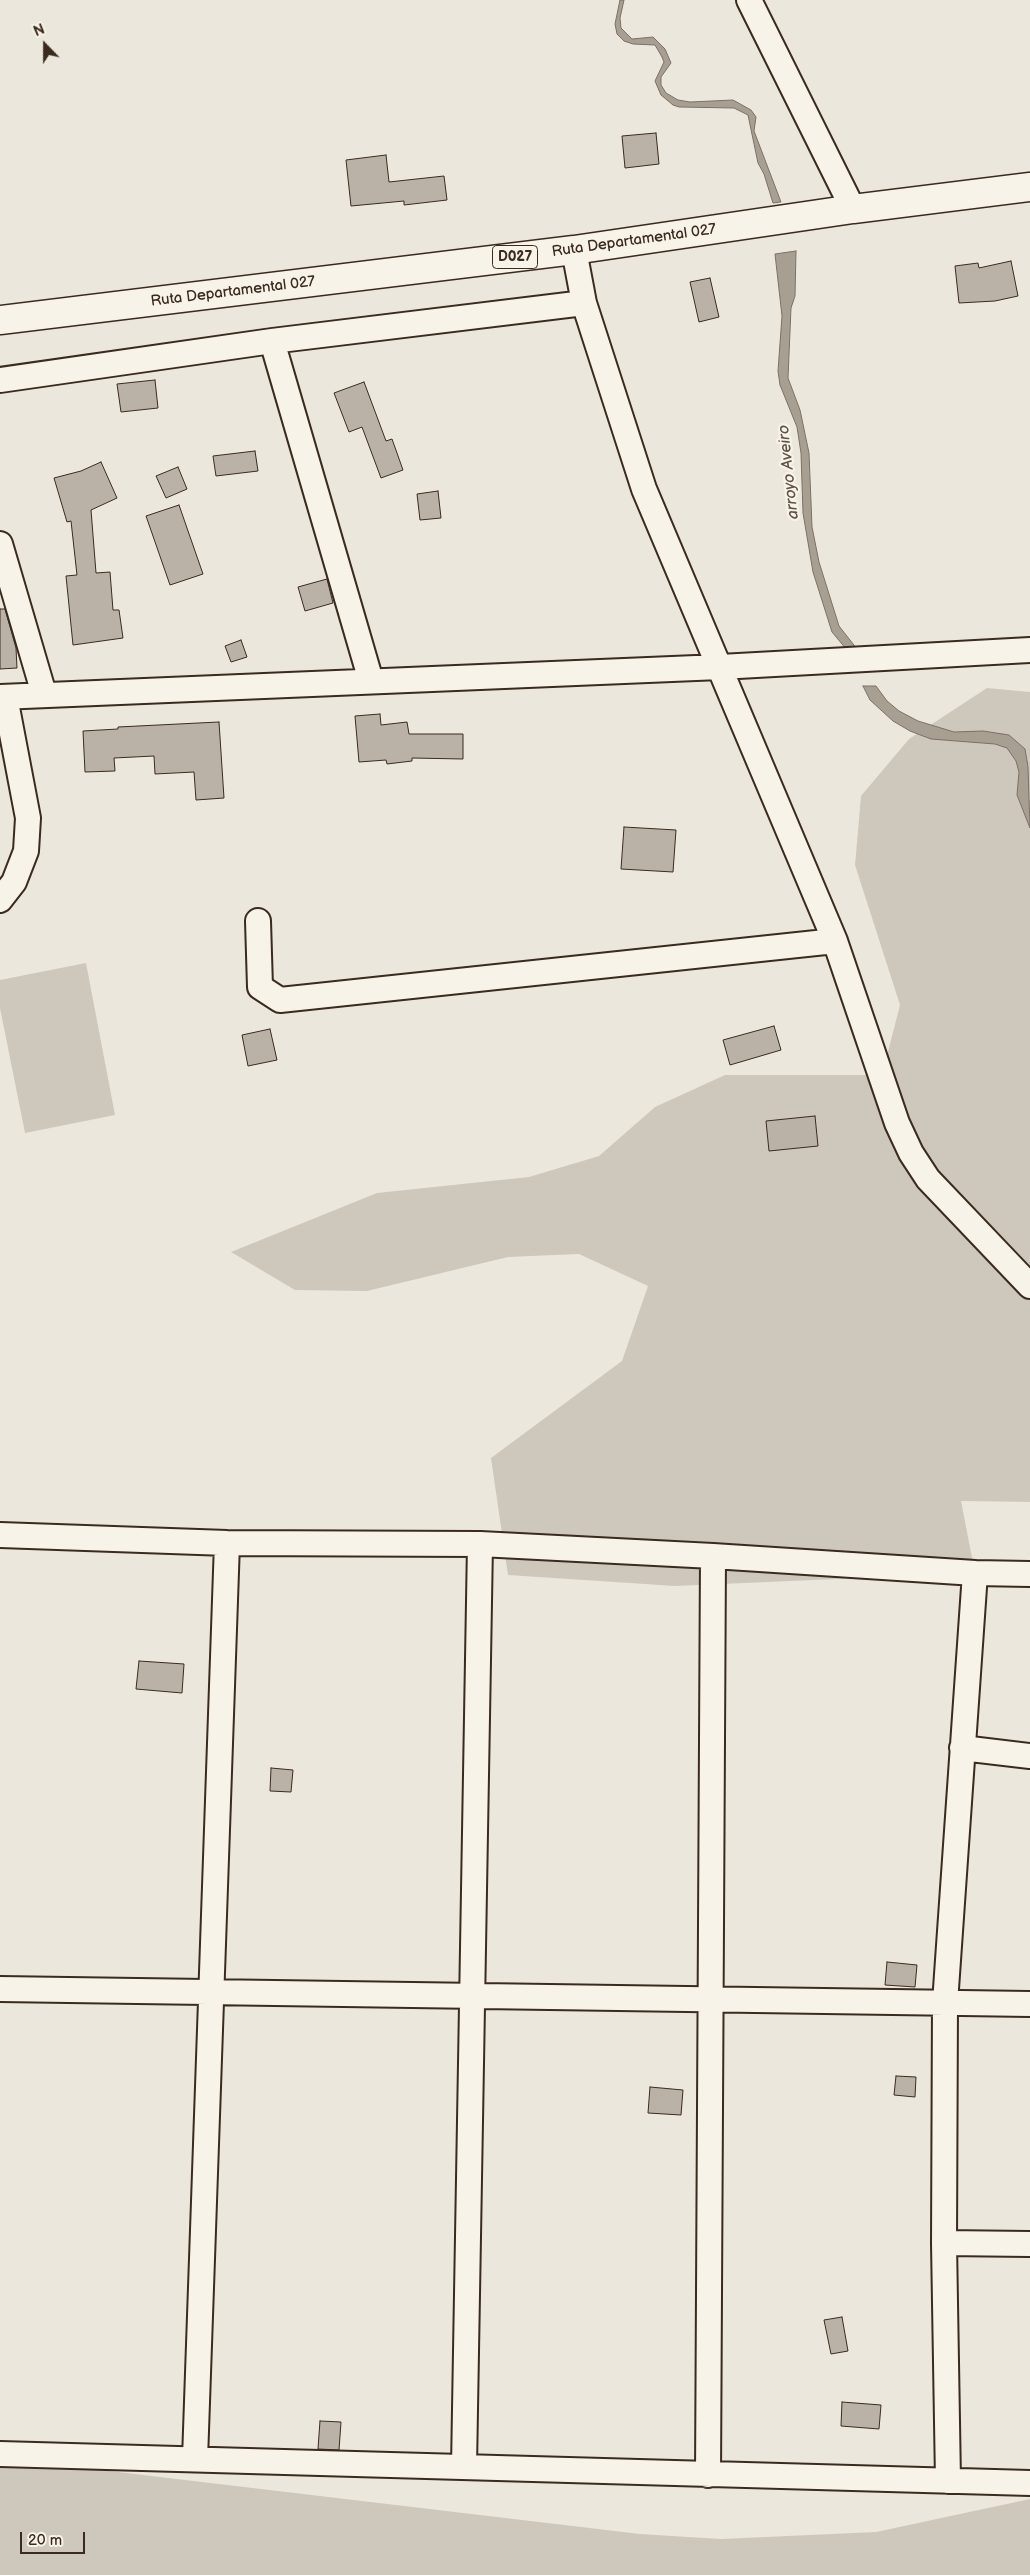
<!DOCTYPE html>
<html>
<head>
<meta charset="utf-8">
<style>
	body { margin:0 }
	#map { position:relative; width:1030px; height:2575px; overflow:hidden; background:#ece7dc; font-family:"Balsamiq Sans",sans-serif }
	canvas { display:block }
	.north { position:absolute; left:20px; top:20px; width:50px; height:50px; -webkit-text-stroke:4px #f7f3e8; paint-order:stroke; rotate:338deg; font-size:14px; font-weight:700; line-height:20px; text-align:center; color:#3b2a1e }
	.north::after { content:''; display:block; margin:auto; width:18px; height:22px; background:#3b2a1e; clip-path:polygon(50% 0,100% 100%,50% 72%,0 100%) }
	.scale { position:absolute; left:20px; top:2532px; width:65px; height:22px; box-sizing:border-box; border:2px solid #3b2a1e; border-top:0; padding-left:6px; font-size:15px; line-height:18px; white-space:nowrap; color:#3b2a1e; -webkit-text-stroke:4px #f7f3e8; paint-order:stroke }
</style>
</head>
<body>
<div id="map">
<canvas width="1030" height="2575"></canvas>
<div class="north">N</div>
<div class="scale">20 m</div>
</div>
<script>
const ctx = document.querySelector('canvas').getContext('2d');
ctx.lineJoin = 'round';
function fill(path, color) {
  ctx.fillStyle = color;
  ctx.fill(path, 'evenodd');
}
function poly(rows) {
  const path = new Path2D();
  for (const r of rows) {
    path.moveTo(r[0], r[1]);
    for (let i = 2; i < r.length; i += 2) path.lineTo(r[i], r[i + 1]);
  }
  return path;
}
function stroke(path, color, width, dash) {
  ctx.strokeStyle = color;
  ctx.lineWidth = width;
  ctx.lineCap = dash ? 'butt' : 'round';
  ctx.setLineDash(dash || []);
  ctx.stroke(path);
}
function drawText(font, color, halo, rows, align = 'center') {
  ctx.font = font + ' "Balsamiq Sans",sans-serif';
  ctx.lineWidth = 4.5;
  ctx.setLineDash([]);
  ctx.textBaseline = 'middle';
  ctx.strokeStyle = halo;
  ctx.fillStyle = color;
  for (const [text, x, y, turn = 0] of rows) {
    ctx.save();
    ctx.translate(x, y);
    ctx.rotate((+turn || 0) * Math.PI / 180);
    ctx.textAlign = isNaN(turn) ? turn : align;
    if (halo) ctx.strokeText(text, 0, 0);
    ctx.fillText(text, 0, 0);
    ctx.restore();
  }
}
const green = poly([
	[987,688,1030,692,1030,1502,961,1501,975,1573,675,1586,508,1575,491,1458,622,1361,648,1286,579,1254,508,1257,367,1291,295,1290,231,1252,377,1193,529,1177,599,1156,655,1107,725,1075,882,1075,900,1005,855,865,861,796,909,739],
	[86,963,115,1115,25,1133,0,1008,0,980],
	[0,2458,640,2534,721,2539,876,2532,1030,2499,1030,2575,0,2575]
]);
const water = poly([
	[620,0,624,0,620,18,621,28,632,39,653,37,665,49,671,63,661,77,661,85,666,93,678,100,690,102,733,100,751,110,756,117,754,131,781,202,773,203,764,174,758,163,748,115,734,108,679,107,673,105,661,95,655,81,664,62,662,57,655,45,633,44,624,41,617,34,615,24,620,0],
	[796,251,795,296,791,308,788,378,800,410,809,453,812,527,819,562,839,626,857,649,847,650,832,632,813,572,803,513,801,453,797,427,780,385,778,371,782,316,775,254,796,251],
	[863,686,876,686,887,701,899,711,918,721,954,732,983,731,1009,735,1025,749,1028,767,1030,828,1017,795,1019,772,1016,761,1007,748,995,744,931,739,910,731,893,721,870,700,863,686]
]);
const building = poly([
	[656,133,659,164,625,168,622,136,656,133],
	[386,155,389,182,444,176,447,200,404,205,404,201,351,206,346,160,386,155],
	[1011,261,1018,296,995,301,959,303,955,266,978,263,979,268,1011,261],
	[710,278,719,317,699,322,690,282,710,278],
	[155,380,158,408,121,412,117,384,155,380],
	[364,382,386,441,392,439,403,470,381,478,362,427,349,432,334,393,364,382],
	[255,451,258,471,216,476,213,456,255,451],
	[101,462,117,498,91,510,96,573,110,572,113,610,119,610,123,638,73,645,66,576,77,575,71,521,67,522,54,478,81,471,101,462],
	[178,467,187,489,166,498,156,476,178,467],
	[438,491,441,518,420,520,417,494,438,491],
	[179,505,203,574,170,585,146,516,179,505],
	[327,579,333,603,305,611,298,587,327,579],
	[0,609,5,609,16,648,17,668,0,669,0,609],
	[241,640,247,657,231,662,225,646,241,640],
	[380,714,381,725,407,722,409,734,463,734,463,759,412,758,412,761,387,764,386,760,359,762,355,716,380,714],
	[219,722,224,798,196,800,194,772,155,774,154,756,114,758,115,771,85,772,83,731,118,729,118,727,219,722],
	[624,827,676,830,673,872,621,869,624,827],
	[774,1026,781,1050,730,1065,723,1040,774,1026],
	[270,1029,277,1060,248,1066,242,1035,270,1029],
	[815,1116,818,1146,769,1151,766,1121,815,1116],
	[139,1661,184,1664,182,1693,136,1689,139,1661],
	[271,1768,293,1770,291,1792,270,1791,271,1768],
	[887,1962,917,1965,915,1987,885,1985,887,1962],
	[896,2076,916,2077,915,2097,894,2095,896,2076],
	[650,2087,683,2090,681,2115,648,2113,650,2087],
	[842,2317,848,2351,831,2354,824,2320,842,2317],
	[842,2402,881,2405,879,2429,841,2426,842,2402],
	[320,2421,341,2422,339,2450,318,2449,320,2421]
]);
const minor = poly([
	[749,0,853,209],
	[574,250,584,303,644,489,835,941,897,1123,911,1153,928,1179,1030,1286],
	[272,341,371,681],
	[0,380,272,341,584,303],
	[0,544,44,694],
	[0,697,720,667,1030,650],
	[0,900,14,882,26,851,28,818,5,697],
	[258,921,260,987,280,1000,835,941],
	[0,1535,227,1543,480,1544,713,1556,975,1573,1030,1574],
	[962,1748,1030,1756],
	[0,1989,1030,2004],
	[944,2243,1030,2244],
	[0,2454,1030,2483],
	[195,2459,227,1543],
	[464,2467,480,1544],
	[708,2475,713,1556],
	[948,2481,944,2243,945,2003,975,1573]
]);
const major = poly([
	[0,320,574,250,853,209,1030,187]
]);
const shields = [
	[515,257,45]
];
const shieldNames = [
	["D027",515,257]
];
const streetNames = [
	["Ruta Departamental 027",634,241,-8],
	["Ruta Departamental 027",233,292,-7]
];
const waterNames = [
	["arroyo Aveiro",789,472,-96]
];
fill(green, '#cec8bc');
fill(water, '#a89f93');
stroke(water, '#7c7064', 1);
fill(building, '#bab2a7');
stroke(building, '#3b2a1e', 1);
stroke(minor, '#3b2a1e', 28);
stroke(major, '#3b2a1e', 31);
stroke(minor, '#f7f3e8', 24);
stroke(major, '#f7f3e8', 28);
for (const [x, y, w] of shields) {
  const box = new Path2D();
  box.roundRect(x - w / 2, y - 11.5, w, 23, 4);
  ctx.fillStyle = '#f7f3e8';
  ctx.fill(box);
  stroke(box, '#3b2a1e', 1);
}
drawText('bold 14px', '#3b2a1e', null, shieldNames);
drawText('15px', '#3b2a1e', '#f7f3e8', streetNames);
drawText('italic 16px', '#615347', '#f7f3e8', waterNames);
</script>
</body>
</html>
